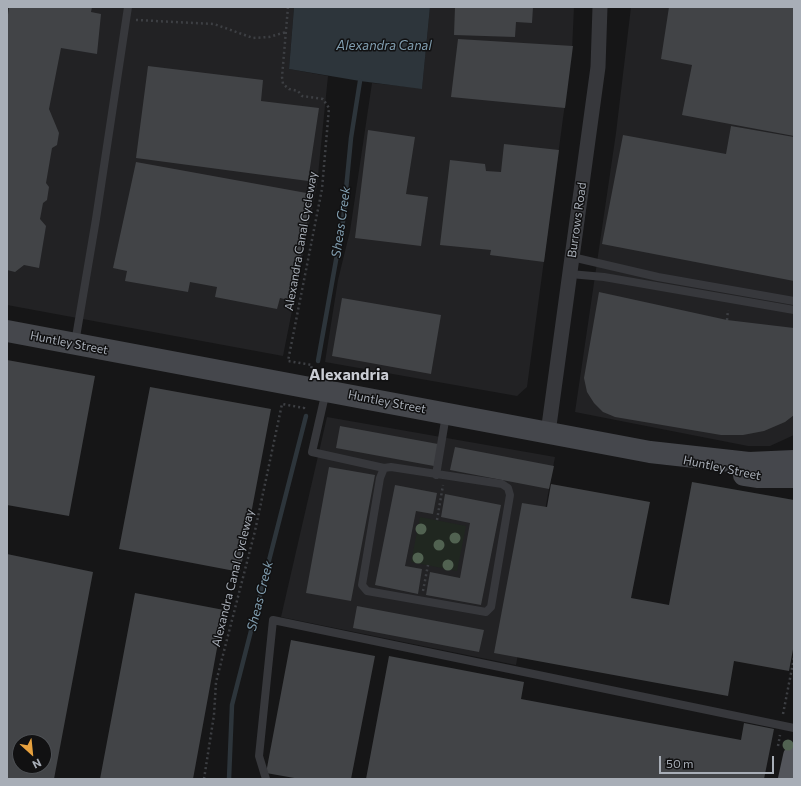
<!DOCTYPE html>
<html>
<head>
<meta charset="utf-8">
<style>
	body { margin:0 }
	#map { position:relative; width:801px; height:786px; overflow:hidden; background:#161617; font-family:Commissioner,sans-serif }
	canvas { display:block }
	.frame { position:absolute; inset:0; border:8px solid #a8aeb7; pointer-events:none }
	.north { position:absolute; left:12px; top:734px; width:40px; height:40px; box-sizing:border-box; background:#111112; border:1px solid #4d5054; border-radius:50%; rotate:153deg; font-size:11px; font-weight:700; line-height:16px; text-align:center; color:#a8aeb7 }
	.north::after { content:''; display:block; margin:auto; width:14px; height:18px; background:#e7a13e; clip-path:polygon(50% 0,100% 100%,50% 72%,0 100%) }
	.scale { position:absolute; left:659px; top:756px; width:115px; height:18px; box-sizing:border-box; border:2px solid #a8aeb7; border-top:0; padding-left:5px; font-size:12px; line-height:14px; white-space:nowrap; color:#a8aeb7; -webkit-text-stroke:3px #111112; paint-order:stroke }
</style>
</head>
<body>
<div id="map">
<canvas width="801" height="786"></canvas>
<div class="frame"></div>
<div class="north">N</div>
<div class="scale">50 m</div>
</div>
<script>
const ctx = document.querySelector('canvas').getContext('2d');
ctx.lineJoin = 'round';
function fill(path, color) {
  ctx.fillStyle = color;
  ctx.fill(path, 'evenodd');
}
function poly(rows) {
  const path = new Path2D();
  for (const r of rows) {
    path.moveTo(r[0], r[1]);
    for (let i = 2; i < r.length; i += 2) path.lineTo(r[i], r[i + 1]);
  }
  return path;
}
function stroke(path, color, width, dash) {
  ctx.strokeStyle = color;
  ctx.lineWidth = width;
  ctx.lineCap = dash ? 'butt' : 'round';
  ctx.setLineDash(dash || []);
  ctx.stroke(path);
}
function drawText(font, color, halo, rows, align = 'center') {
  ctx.font = font + ' Commissioner,sans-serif';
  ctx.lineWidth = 3;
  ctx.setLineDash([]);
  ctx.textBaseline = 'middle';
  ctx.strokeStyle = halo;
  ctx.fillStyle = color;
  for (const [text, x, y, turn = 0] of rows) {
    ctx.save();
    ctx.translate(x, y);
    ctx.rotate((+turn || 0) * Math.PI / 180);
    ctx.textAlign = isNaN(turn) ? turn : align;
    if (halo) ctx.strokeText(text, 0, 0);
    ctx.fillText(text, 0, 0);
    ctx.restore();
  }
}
const built = poly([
	[7,7,294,7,289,69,328,76,317,185,283,356,7,305],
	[430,7,574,7,572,51,527,387,517,396,325,362,338,280,350,231,372,83,422,88],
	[631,7,794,7,794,435,770,446,748,446,575,412,616,133],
	[327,417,555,457,516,665,281,617]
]);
const green = poly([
	[420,517,466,526,457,571,411,562]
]);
const water = poly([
	[294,7,430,7,422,89,360,81,289,69]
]);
const stream = poly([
	[318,361,343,221,351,138,360,81],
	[229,779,232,705,306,416]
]);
const building = poly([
	[9,7,92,7,91,12,101,14,97,54,61,48,49,109,59,133,57,145,52,148,46,183,49,187,47,200,43,203,40,219,46,226,39,268,24,265,15,272,7,270,7,22],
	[455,7,533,7,532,23,516,22,515,37,454,35],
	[669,7,794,7,794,136,682,115,692,65,661,59],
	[458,39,573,46,565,108,451,97],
	[148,66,263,80,261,101,319,108,308,181,136,158],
	[731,126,794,137,794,281,602,244,623,135,726,154],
	[368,130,415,137,406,194,428,197,421,246,355,238],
	[504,144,559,150,544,262,490,255,491,250,440,245,450,160,485,164,486,171,501,172],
	[136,162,312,194,293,301,280,298,277,309,215,297,217,287,190,282,188,292,125,281,127,271,113,268],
	[599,292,727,320,794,328,794,415,785,422,764,431,743,435,721,435,615,417,603,412,594,403,587,392,584,378],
	[342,298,441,315,431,374,332,356],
	[7,360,95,376,69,516,7,505],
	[150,387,271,409,240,572,119,549],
	[340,426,438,444,434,466,336,448],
	[455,447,554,466,549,489,450,470],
	[329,467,375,475,351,601,306,593],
	[692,482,794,500,794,644,789,671,734,661,728,696,494,653,522,503,547,507,551,484,650,502,631,598,669,605],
	[395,485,437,493,433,514,416,511,405,566,422,569,418,594,375,585],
	[445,494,501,505,481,605,426,595,430,572,460,578,470,523,441,517],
	[7,554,93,572,54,779,7,779],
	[20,742,44,742,44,766,20,766],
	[135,593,224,610,193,779,100,779],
	[357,606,484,630,479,652,353,628],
	[291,640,375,656,351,779,300,779,266,773],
	[389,656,524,682,521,699,741,740,744,723,774,729,764,779,366,779]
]);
const path = poly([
	[288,7,282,77,283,84,289,89,298,91,302,96,323,99,329,108,322,189,288,361,312,365,311,370],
	[136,20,214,24,253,38,269,37,286,32],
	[727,320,728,310],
	[437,520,443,485],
	[423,591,428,565],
	[783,714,794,658],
	[778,746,780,735],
	[204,779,214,715,216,682,255,531,282,404,304,408,304,404]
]);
const lane = poly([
	[572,257,658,277,794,301],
	[570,274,604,277,794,310],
	[75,343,96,219,128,7],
	[326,391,312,452,384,468],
	[391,467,502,484,508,488,510,495,491,607,486,612,367,591,362,585,380,478,384,468,391,467],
	[436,475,446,415],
	[266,779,259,756,273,620,794,728]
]);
const street = poly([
	[548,433,598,67,600,7]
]);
const secondary = poly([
	[7,331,650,452,749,463,794,461],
	[744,475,757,477,794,477]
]);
const primary = poly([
	[789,779,794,756]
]);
const trees = [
	[421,529],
	[455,538],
	[439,545],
	[418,558],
	[448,565],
	[788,745]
];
const streetNames = [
	["Burrows Road",577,220,-82],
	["Alexandra Canal Cycleway",301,241,-80],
	["Huntley Street",69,343,11],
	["Huntley Street",387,402,11],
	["Huntley Street",722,468,12],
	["Alexandra Canal Cycleway",233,578,-76]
];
const waterNames = [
	["Alexandra Canal",384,46],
	["Sheas Creek",341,222,-82],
	["Sheas Creek",260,596,-76]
];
const districtNames = [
	["Alexandria",349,375]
];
fill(built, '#222224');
fill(green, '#202720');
fill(water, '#2d353b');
stroke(stream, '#2d353b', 4.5);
fill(building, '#424447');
stroke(path, '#3d3f43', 2.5, [2, 3]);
stroke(lane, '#37383c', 8);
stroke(street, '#37383c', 15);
stroke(secondary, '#45474c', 22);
stroke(primary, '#53555b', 22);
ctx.fillStyle = '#516251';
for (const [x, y] of trees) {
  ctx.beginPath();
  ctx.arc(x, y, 5.5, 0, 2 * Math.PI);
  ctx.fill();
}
drawText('12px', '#a8aeb7', '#111112', streetNames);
drawText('italic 13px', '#819eb0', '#111112', waterNames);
drawText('bold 16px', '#c9ccd3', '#111112', districtNames);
</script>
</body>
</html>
